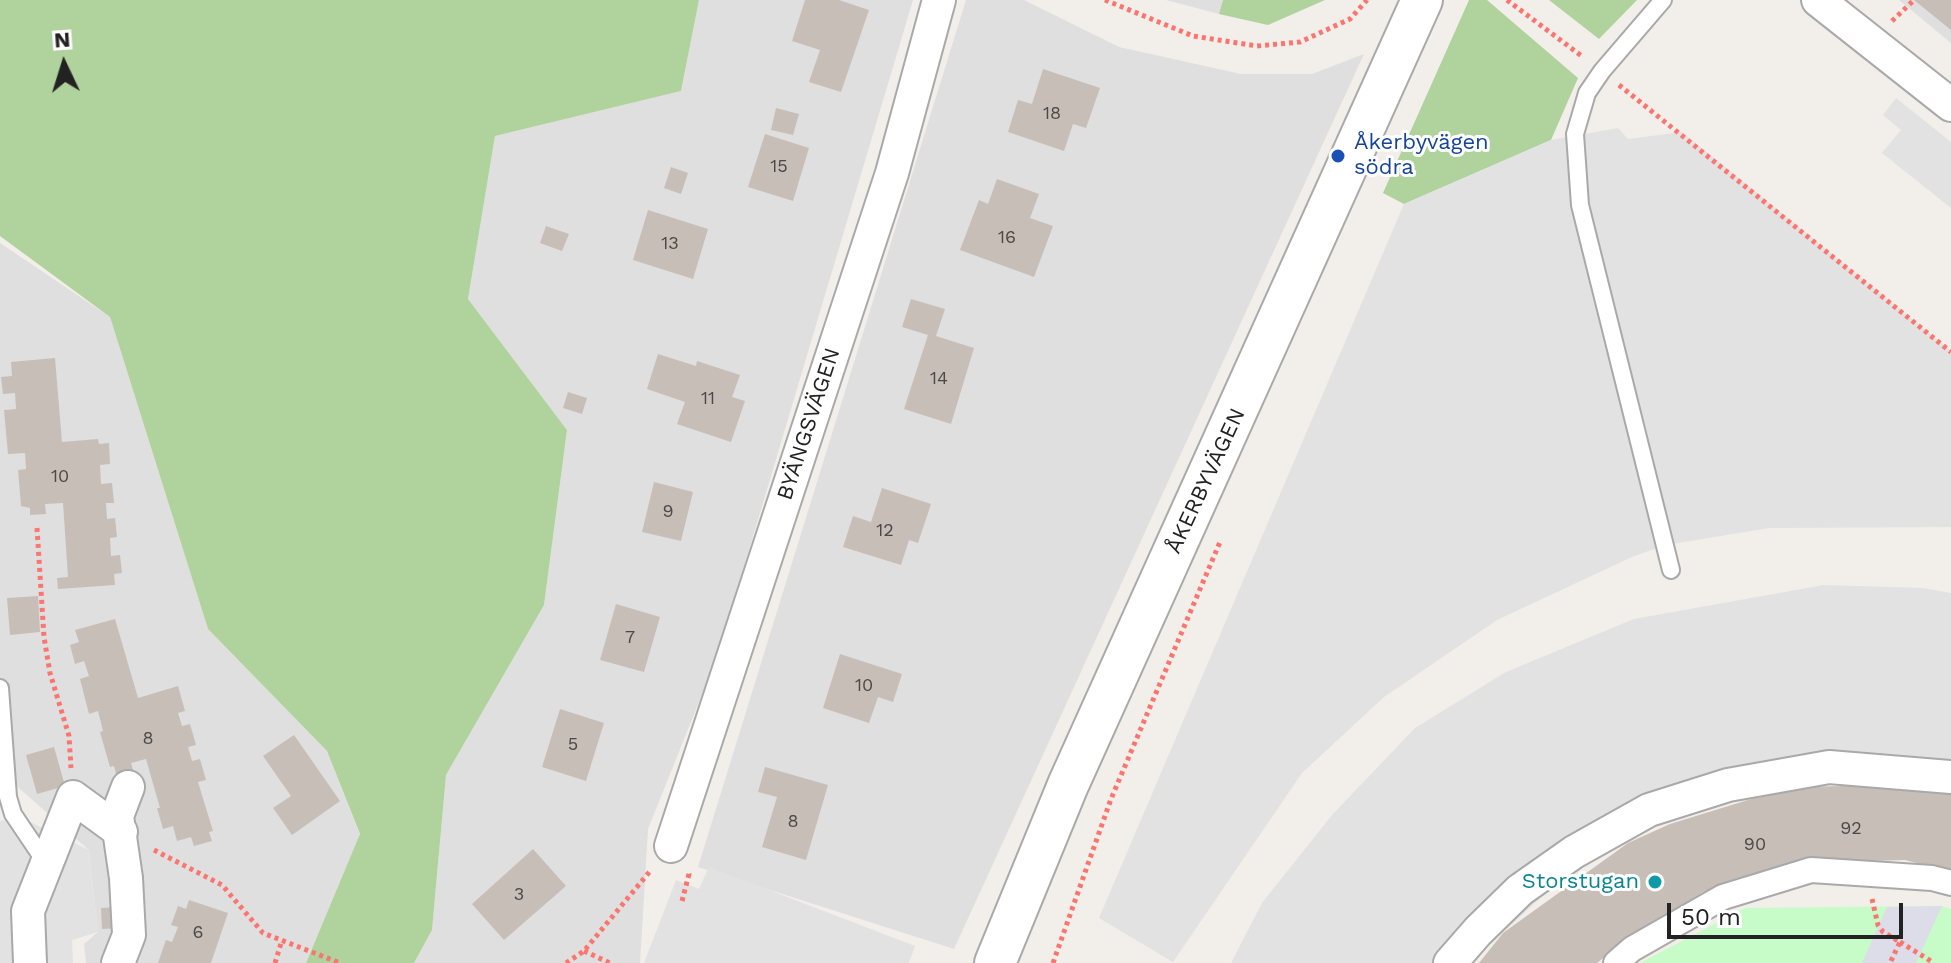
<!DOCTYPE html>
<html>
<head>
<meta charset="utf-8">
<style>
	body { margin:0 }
	#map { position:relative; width:1951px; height:963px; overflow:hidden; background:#f2eee9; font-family:"Work Sans",sans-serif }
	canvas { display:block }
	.north { position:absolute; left:24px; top:24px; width:80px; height:80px; -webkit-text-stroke:6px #fff; paint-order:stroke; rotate:356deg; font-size:22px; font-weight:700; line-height:32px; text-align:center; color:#222 }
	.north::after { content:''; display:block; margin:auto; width:28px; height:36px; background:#222; clip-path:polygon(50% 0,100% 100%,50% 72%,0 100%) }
	.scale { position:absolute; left:1667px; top:903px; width:236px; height:36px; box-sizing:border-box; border:4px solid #222; border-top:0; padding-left:10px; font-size:24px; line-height:28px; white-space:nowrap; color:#222; -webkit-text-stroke:6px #fff; paint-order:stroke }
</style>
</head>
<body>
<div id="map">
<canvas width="1951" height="963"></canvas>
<div class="north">N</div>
<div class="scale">50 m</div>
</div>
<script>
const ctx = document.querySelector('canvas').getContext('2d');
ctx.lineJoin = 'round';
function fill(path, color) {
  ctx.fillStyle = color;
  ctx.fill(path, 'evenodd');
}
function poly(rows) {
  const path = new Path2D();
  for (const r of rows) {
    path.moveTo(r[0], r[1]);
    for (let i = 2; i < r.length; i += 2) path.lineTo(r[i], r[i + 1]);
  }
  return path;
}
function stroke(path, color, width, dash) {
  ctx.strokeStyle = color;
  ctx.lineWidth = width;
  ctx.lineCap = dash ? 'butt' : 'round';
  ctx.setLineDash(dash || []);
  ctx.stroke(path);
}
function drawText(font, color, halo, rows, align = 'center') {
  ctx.font = font + ' "Work Sans",sans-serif';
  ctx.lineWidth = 6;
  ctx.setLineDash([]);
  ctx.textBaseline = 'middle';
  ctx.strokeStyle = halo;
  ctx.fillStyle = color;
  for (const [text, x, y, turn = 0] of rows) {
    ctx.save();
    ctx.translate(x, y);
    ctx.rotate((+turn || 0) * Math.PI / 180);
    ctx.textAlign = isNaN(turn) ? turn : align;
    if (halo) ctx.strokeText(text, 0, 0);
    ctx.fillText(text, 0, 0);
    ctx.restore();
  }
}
const residential = poly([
	[699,0,913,0,717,657,648,829,640,963,414,963,432,930,446,775,544,605,567,430,468,299,495,136,681,91],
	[966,0,1024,0,1119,47,1241,74,1312,74,1364,54,954,949,698,867],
	[1166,0,1223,0,1219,14],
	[1899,0,1951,0,1951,43],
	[0,243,110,317,208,629,327,751,360,835,306,963,86,963,84,944,98,932,89,850,2,773,0,752]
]);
const forest = poly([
	[0,0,699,0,681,91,495,136,468,299,567,430,544,605,446,775,432,930,414,963,306,963,360,834,327,751,208,629,110,317,0,236],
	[1223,0,1325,0,1268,25,1219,14],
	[1469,0,1487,0,1578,78,1551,140,1404,204,1383,193],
	[1549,0,1637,0,1599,39]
]);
const park = poly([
	[1942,906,1951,909,1951,963,1640,963,1745,908]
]);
const parking = poly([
	[1896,98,1951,142,1951,208,1882,153,1901,130,1883,115],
	[1618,128,1628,139,1682,132,1951,351,1951,527,1769,528,1666,545,1634,556,1497,620,1384,697,1302,773,1173,962,1099,918,1404,204,1551,140],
	[1824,585,1923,588,1951,593,1951,770,1824,765,1687,802,1577,864,1470,963,1231,963,1262,903,1332,815,1415,728,1506,672,1634,619],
	[20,817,89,850,98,932,72,940,73,963,0,963,0,821],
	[709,867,915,946,909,963,644,963,676,880,699,889]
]);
const plaza = poly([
	[1942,906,1916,963,1862,963,1887,907]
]);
const building = poly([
	[805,0,839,0,869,10,841,92,809,82,820,50,792,41],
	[1914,0,1951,0,1951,30],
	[1043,69,1100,88,1086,128,1073,124,1064,151,1008,132,1018,100,1032,104],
	[776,108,799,114,793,135,771,130],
	[765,134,809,148,793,201,748,187],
	[671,167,688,173,681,194,664,188],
	[997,179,1039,194,1030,218,1053,226,1034,277,960,250,979,200,988,204],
	[648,210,708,229,693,279,633,260],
	[546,226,569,234,562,251,540,243],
	[911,299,945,309,936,336,974,348,951,424,904,409,928,335,902,327],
	[658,354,696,366,697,361,740,375,732,397,745,401,731,442,677,424,685,402,647,389],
	[55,358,62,442,98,439,99,444,109,443,110,464,100,465,101,484,112,483,114,503,106,503,107,519,115,518,117,537,110,538,111,556,120,555,122,573,114,574,115,585,58,589,57,578,68,577,63,503,45,504,46,514,30,515,30,508,21,506,18,470,26,469,25,453,8,454,4,410,16,409,15,393,3,394,1,377,12,376,11,362],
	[568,392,587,398,582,414,563,408],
	[654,482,693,492,681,541,642,532],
	[882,488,931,504,918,543,909,540,901,565,843,547,853,516,871,522],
	[38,596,40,632,10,635,7,598],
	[616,604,660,617,644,672,600,660],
	[115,619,138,698,178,686,185,711,178,713,182,726,190,724,196,745,188,747,192,761,200,759,206,780,198,782,213,831,209,832,212,841,194,846,191,837,177,841,173,826,163,829,157,808,160,808,146,759,131,763,134,773,117,778,114,766,110,767,100,732,103,731,98,711,89,714,80,679,89,676,84,661,75,664,70,645,79,642,75,630],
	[840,654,902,674,893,702,878,697,869,723,823,708],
	[560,709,604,723,586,781,542,767],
	[294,735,340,801,292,835,273,808,291,796,263,756],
	[54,747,65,786,37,794,26,755],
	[765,767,828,785,806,860,762,847,777,797,758,792],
	[1951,784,1951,872,1905,860,1795,863,1703,892,1617,947,1597,963,1479,963,1503,933,1628,843,1670,824,1790,787],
	[533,849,566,886,504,940,472,904],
	[189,900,228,913,211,963,158,963,166,940,172,942,178,927,171,925,178,906,186,909],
	[117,907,119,928,102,929,101,908]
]);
const path = poly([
	[1105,0,1193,36,1257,46,1300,42,1350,19,1367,0],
	[1507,0,1583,57],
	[1892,21,1914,0],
	[1619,85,1951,352],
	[37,528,44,637,50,673,69,736,71,768],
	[154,850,222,885,263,933,340,963],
	[1872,899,1878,925,1883,932,1900,942,1890,963],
	[682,901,689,874,688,871],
	[1900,942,1934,963],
	[584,951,610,963],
	[275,963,282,940],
	[566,963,584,951,651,870],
	[1053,963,1111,799,1220,542]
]);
const service = poly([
	[1663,0,1602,71,1587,93,1575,134,1580,205,1671,570],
	[0,688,8,797,13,814,46,863]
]);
const pedestrian = poly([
	[1616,963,1632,949,1723,897,1811,870,1932,878,1951,883]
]);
const minor = poly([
	[1818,0,1951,105],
	[671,846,892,173,939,0],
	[30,963,28,911,73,797,121,832],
	[118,963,129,935,126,878,117,816,128,787],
	[1450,963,1478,931,1520,890,1574,852,1649,810,1728,785,1829,767,1951,777]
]);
const tertiary = poly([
	[995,963,1068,785,1422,0]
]);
const markers = [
	[1338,156,8,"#1a4fb4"],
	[1655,882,8,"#0f9aa8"]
];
const numberNames = [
	["18",1052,114],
	["15",779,167],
	["16",1007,238],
	["13",670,244],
	["14",939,379],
	["11",708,399],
	["10",60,477],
	["9",668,512],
	["12",885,531],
	["7",630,638],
	["10",864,686],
	["8",148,739],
	["5",573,745],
	["8",793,822],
	["92",1851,829],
	["90",1755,845],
	["3",519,895],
	["6",198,933]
];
const transitNames = [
	["Åkerbyvägen",1354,143],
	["södra",1354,168]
];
const streetNames = [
	["BYÄNGSVÄGEN",809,424,-72],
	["ÅKERBYVÄGEN",1206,481,-65]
];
const cultureNames = [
	["Storstugan",1639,882]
];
fill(residential, '#e0dfdf');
fill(forest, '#b0d29d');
fill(park, '#c7fbc8');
fill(parking, '#e2e2e2');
fill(plaza, '#dcdde8');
fill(building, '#c7beb7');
stroke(service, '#a9a9a9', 20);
stroke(pedestrian, '#a9a9a9', 28);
stroke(minor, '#a9a9a9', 36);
stroke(tertiary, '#a9a9a9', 44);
stroke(path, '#fc756f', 5, [4, 4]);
stroke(service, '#fff', 16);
stroke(pedestrian, '#fff', 24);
stroke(minor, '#fff', 32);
stroke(tertiary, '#fff', 40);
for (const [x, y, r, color] of markers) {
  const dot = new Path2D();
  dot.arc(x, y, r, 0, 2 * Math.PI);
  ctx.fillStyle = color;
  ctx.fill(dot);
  stroke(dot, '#fff', 3);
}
drawText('18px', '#4b4947', null, numberNames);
drawText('22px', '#164399', '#fff', transitNames, 'left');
drawText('22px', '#222', '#fff', streetNames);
drawText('22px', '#0d838f', '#fff', cultureNames, 'right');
</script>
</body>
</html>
